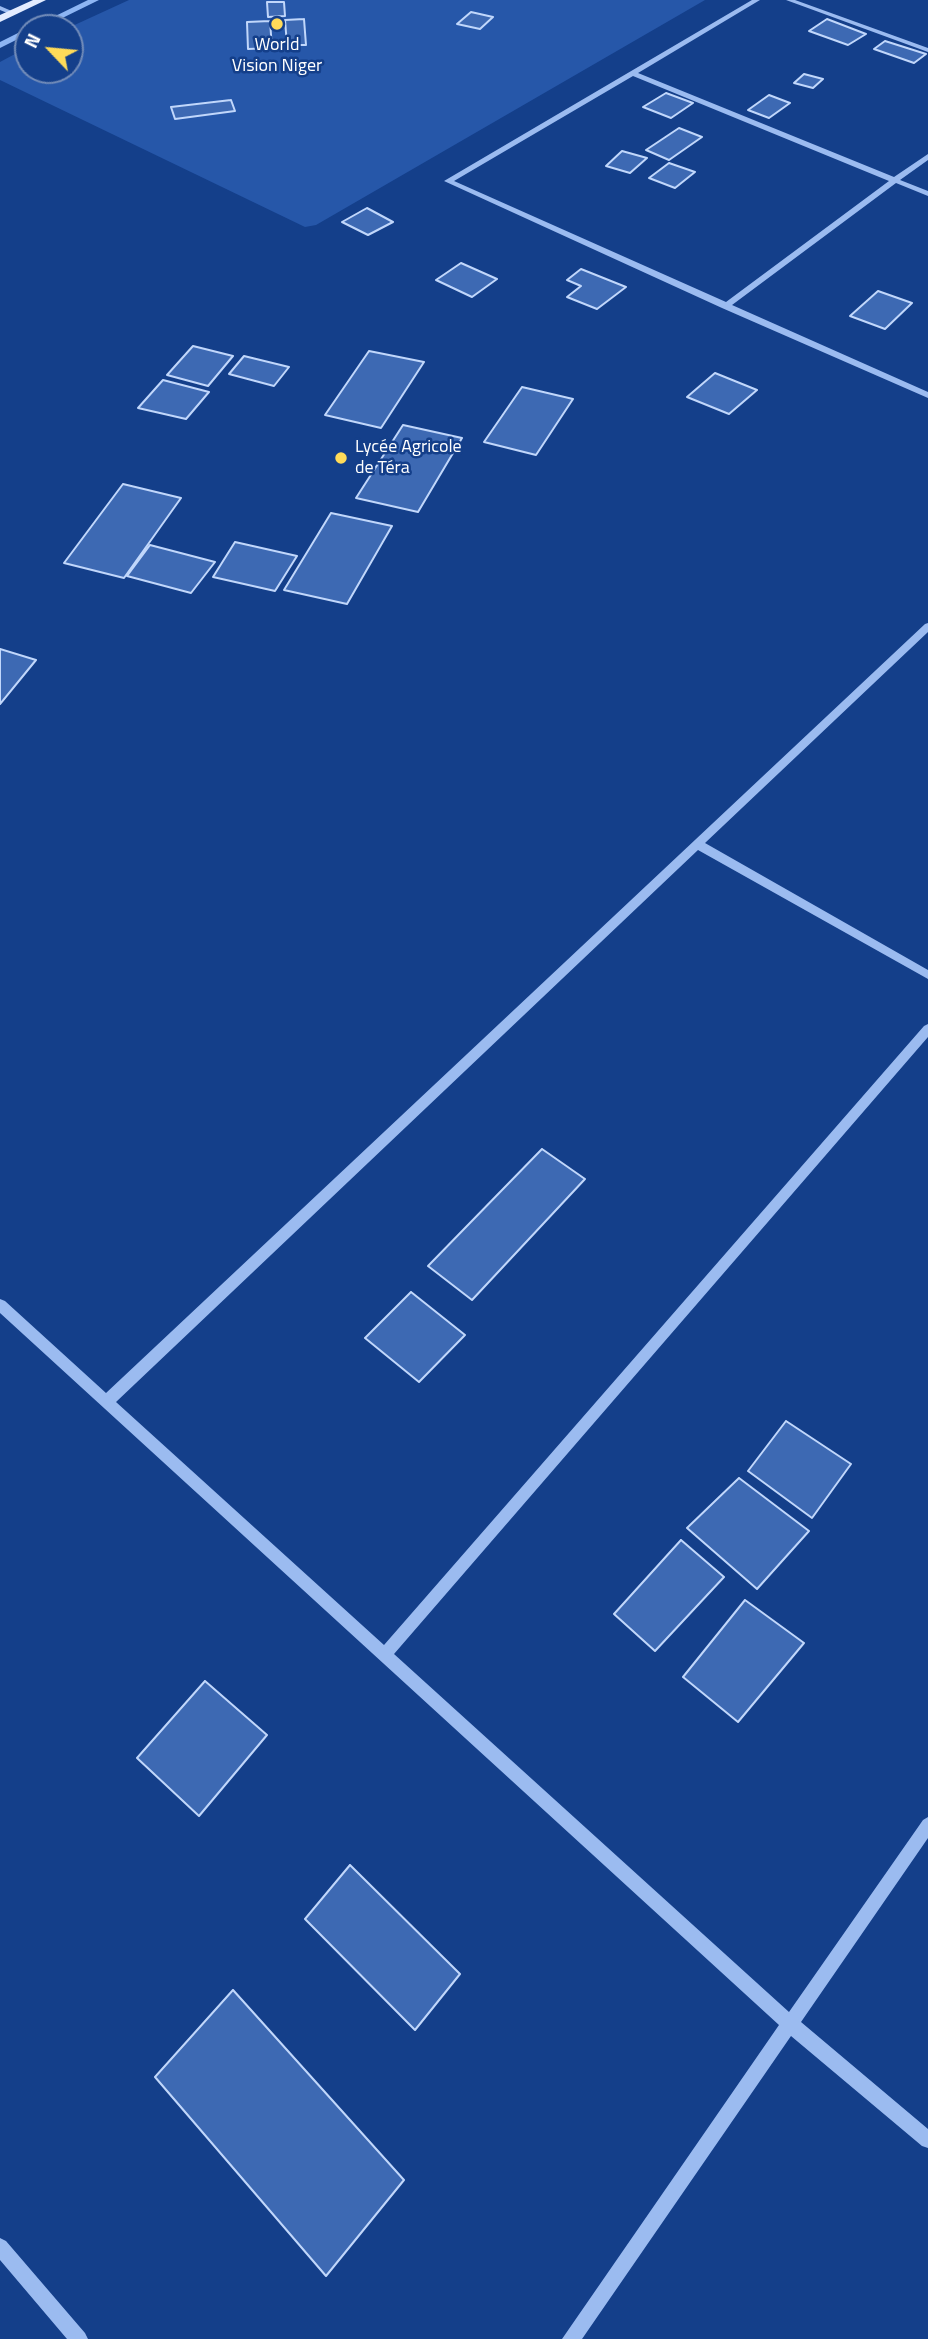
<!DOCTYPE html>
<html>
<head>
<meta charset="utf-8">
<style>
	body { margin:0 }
	#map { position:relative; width:928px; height:2339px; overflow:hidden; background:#143f8a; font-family:"Titillium Web",sans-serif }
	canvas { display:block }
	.north { position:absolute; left:14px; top:14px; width:70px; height:70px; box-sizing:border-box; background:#143f8a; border:2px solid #728cb9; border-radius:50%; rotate:296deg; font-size:19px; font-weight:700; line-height:28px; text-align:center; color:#fff }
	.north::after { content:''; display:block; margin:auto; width:24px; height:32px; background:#ffdb59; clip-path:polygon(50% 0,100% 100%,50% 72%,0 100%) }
</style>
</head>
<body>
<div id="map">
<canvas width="928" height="2339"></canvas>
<div class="north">N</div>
</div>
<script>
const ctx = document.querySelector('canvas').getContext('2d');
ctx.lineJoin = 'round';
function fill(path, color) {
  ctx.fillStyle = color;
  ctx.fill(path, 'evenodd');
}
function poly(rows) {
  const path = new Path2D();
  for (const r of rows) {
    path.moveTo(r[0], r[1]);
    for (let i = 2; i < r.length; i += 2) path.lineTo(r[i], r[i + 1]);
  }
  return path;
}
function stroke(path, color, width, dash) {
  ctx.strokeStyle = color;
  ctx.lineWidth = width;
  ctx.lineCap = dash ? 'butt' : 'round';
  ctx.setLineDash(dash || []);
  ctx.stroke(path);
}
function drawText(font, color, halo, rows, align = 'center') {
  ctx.font = font + ' "Titillium Web",sans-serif';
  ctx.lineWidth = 5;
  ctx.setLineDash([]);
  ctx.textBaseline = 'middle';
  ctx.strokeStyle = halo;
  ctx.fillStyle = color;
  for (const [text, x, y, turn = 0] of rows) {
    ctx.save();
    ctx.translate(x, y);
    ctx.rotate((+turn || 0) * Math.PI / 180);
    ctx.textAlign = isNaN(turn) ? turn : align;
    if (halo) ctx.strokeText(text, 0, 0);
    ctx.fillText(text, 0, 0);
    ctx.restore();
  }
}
const green = poly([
	[129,0,705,0,316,225,305,227,0,80,0,62,28,47,28,70,70,70,68,28]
]);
const stream = poly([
	[88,0,99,0,42,28,31,28,88,0],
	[28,28,28,34,0,48,0,42,28,28]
]);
const building = poly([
	[267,2,284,2,285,16,268,17,267,2],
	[471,12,493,17,480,29,457,24,471,12],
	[304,19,306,45,287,45,285,20,304,19],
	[827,19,866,34,848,45,809,31,827,19],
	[270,21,272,48,248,49,247,22,270,21],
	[885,41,926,54,914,63,874,49,885,41],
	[804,74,823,79,813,88,794,83,804,74],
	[666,93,693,103,671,118,643,107,666,93],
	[769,95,790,103,769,118,748,110,769,95],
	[231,100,235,111,175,119,171,107,231,100],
	[679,128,702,137,669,160,646,150,679,128],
	[622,151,647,158,630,173,606,166,622,151],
	[669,163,695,172,675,188,649,178,669,163],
	[367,208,393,222,368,235,342,222,367,208],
	[461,263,497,279,472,297,436,280,461,263],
	[581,269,626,287,597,309,567,297,581,286,567,280,581,269],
	[878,291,912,303,885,329,850,316,878,291],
	[193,346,233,356,208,386,167,375,193,346],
	[369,351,424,362,381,428,325,415,369,351],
	[244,356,289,367,274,386,229,374,244,356],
	[715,373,757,390,729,414,687,397,715,373],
	[163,380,209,392,186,419,138,408,163,380],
	[522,387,573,399,536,455,484,442,522,387],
	[403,425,462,438,418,512,356,498,403,425],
	[123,484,181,498,124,578,64,563,123,484],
	[331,513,392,526,347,604,284,590,331,513],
	[235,542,297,556,275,591,213,577,235,542],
	[150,545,215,562,191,593,127,576,150,545],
	[0,649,36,660,0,704,0,649],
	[542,1149,585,1179,472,1300,428,1266,542,1149],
	[411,1292,465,1335,419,1382,365,1338,411,1292],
	[786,1421,851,1464,812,1518,748,1471,786,1421],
	[739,1478,809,1531,757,1589,687,1528,739,1478],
	[681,1540,724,1577,655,1651,614,1614,681,1540],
	[745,1600,804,1643,738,1722,683,1677,745,1600],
	[205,1681,267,1735,199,1816,137,1758,205,1681],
	[350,1865,460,1974,415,2030,305,1919,350,1865],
	[233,1990,404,2180,326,2276,155,2077,233,1990]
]);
const minor = poly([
	[752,0,760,0,638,73,894,177,928,154,928,160,900,180,928,191,928,196,896,183,732,305,928,392,928,398,722,308,444,181,752,0],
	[633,76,889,181,726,302,454,181,633,76],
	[786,0,795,0,928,48,928,52,786,0],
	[0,6,14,12,15,13,12,15,0,10,0,6],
	[928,623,928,632,705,843,928,970,928,979,698,850,116,1402,384,1645,924,1026,928,1024,928,1037,394,1654,789,2012,923,1820,928,1817,928,1838,801,2022,928,2129,928,2148,922,2146,791,2036,582,2339,562,2339,779,2025,0,1313,0,1299,5,1301,106,1393,925,624,928,623],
	[0,2238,6,2241,85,2333,88,2339,67,2339,0,2260,0,2238]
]);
const major = poly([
	[33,0,46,0,0,22,0,15,33,0]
]);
const markers = [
	[277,24,7,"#ffdb59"],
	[341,458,7,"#ffdb59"]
];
const farPoinames = [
	["World",277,46],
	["Vision Niger",277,67],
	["Lycée Agricole",355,448,"left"],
	["de Téra",355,469,"left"]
];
fill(green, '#2657a9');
fill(stream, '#8db5f3');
fill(building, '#3d69b3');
stroke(building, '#c1d7fb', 2);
fill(minor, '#9bbbf0');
fill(major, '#e3ecff');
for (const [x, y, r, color] of markers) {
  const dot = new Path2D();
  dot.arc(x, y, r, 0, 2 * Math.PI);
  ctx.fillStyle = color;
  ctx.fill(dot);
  stroke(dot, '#143f8a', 2.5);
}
drawText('18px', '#fff', '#143f8a', farPoinames);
</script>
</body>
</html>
